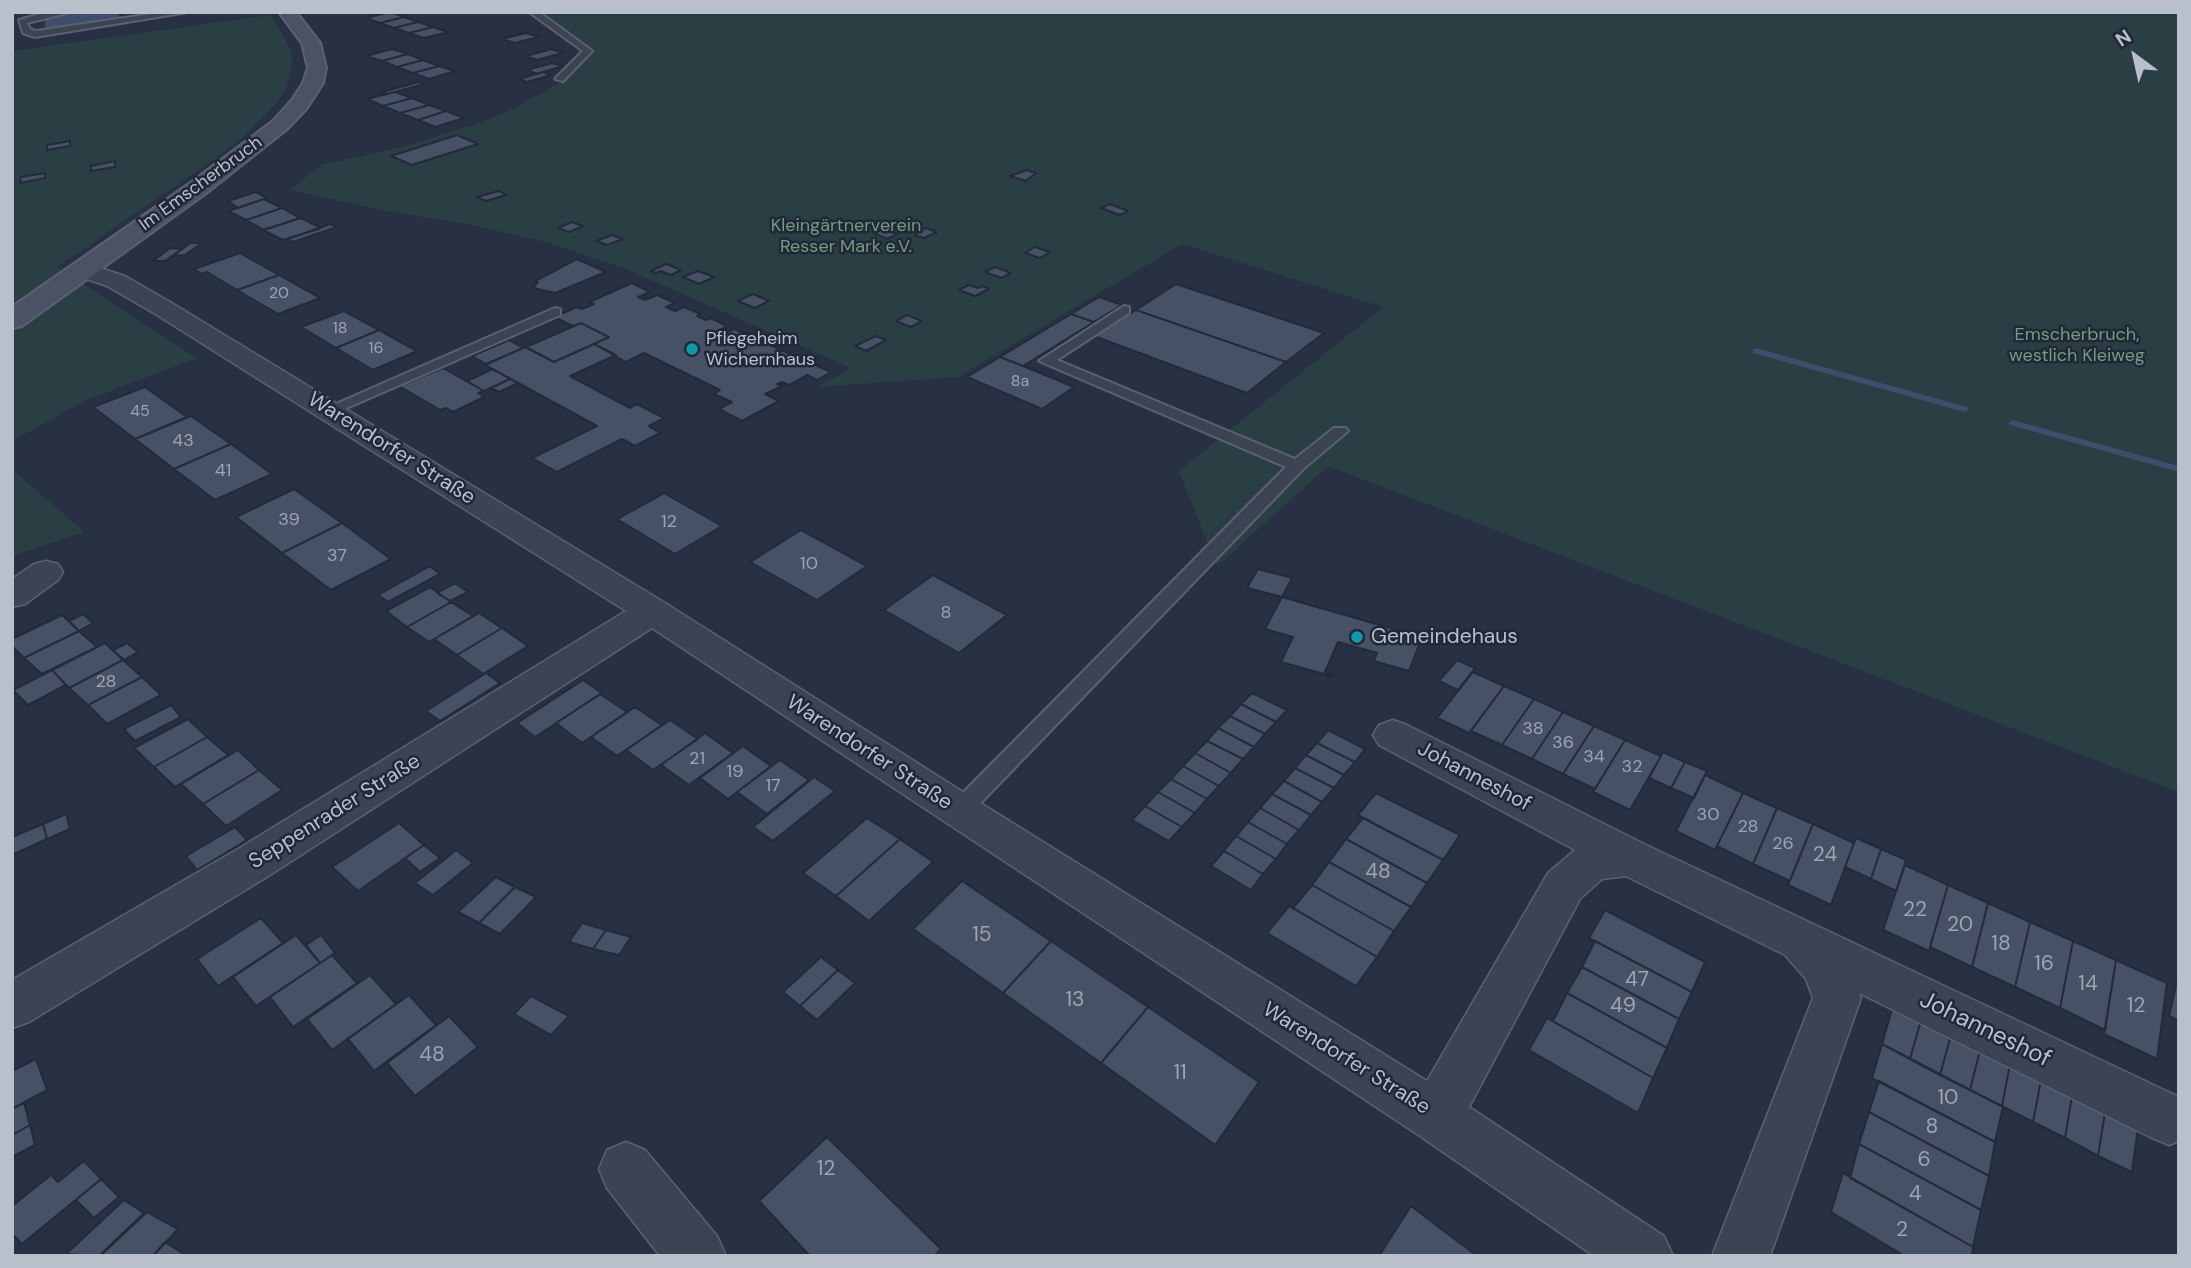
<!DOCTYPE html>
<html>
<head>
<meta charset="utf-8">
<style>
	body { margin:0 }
	#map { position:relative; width:2191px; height:1268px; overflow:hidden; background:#283143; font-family:"DM Sans",sans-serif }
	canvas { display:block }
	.frame { position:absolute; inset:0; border:14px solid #babfcc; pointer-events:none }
	.north { position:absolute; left:2100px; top:21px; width:70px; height:70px; -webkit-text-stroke:5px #212838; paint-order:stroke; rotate:327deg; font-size:19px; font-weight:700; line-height:28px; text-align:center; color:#babfcc }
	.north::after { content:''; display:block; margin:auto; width:24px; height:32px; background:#babfcc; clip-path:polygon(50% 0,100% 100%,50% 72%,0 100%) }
</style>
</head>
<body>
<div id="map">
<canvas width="2191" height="1268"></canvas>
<div class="frame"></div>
<div class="north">N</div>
</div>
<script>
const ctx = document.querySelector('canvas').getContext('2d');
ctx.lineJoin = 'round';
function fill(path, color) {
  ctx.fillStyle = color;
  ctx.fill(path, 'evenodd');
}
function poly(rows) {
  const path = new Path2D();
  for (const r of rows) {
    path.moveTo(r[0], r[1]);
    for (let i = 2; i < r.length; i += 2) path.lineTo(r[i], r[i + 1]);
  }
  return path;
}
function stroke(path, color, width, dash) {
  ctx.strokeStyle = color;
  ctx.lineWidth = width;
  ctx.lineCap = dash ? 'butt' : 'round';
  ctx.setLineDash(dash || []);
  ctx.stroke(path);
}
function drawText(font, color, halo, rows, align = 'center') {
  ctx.font = font + ' "DM Sans",sans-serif';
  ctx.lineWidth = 5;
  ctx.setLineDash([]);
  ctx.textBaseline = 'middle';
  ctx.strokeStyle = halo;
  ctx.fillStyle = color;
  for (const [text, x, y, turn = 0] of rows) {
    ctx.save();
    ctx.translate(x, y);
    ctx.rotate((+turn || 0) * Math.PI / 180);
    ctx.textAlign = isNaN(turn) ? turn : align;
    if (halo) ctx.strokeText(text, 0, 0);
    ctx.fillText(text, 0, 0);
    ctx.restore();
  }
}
const green = poly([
	[537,12,2179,12,2179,792,1328,466,1217,566,1179,471,1383,307,1182,244,958,377,818,387,851,368,626,269,550,243,472,225,386,211,290,190,321,165,406,146,482,122,515,108,560,82,594,49,589,50],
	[271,15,290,48,293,60,286,88,276,104,241,139,216,158,57,267,197,358,86,400,12,441,12,51],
	[12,469,84,532,12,556]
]);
const water = poly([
	[85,12,118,12,120,19,45,29,45,17]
]);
const stream = poly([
	[1756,348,1967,407,1969,409,1964,412,1961,411,1753,353,1753,349,1756,348],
	[2013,420,2179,466,2179,472,2010,425,2008,423,2013,420]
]);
const building = poly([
	[390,12,404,17,380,23,366,18,390,12],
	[404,17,418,22,394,28,380,23,404,17],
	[418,22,433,27,409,33,394,28,418,22],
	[433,27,448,32,424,38,409,33,433,27],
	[526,33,539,37,515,43,502,39,526,33],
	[392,49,408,54,382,61,366,56,392,49],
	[551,49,563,53,537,60,526,56,551,49],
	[408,54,423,60,397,67,382,61,408,54],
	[423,60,439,66,413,73,397,67,423,60],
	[552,63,563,66,537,74,527,70,552,63],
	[439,66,455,71,429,79,413,73,439,66],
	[543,72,551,75,527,82,519,79,543,72],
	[419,82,425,84,387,94,382,92,419,82],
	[395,92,412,98,383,106,367,99,395,92],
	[412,98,429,105,400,113,383,106,412,98],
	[429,105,446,111,418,120,400,113,429,105],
	[446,111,464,118,435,127,418,120,446,111],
	[457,135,478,144,412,165,391,156,457,135],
	[70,141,70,146,47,150,47,145,70,141],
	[115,161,115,167,91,171,91,166,115,161],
	[1027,170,1036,173,1026,181,1010,176,1027,170],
	[45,173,45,178,20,183,21,177,45,173],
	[499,191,506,195,486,201,477,197,499,191],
	[256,192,267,198,238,208,228,201,256,192],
	[264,199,282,208,246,220,228,211,264,199],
	[1110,204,1128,211,1120,215,1101,208,1110,204],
	[282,208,300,218,264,230,246,220,282,208],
	[301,218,321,228,283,240,263,230,301,218],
	[572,222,583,226,569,232,558,228,572,222],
	[330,224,337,227,293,242,288,239,330,224],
	[926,228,937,232,924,238,914,235,926,228],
	[884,229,898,234,887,239,874,233,884,229],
	[612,235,623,239,607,245,596,241,612,235],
	[190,243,202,243,185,255,173,256,190,243],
	[1035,247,1050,252,1040,258,1025,253,1035,247],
	[170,248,182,249,165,261,153,261,170,248],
	[240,253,279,275,237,290,207,272,202,274,194,269,240,253],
	[577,259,606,272,555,293,533,288,538,282,535,281,577,259],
	[666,264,681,270,671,275,661,271,656,273,651,271,666,264],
	[995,267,1011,273,1001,278,985,272,995,267],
	[698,271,714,277,699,284,683,277,698,271],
	[279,275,320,298,278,314,237,290,279,275],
	[632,283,650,292,638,297,645,300,657,295,675,303,666,307,675,311,684,307,701,314,697,316,706,320,710,318,727,326,720,330,726,333,734,329,755,338,747,342,754,345,761,341,831,372,817,380,807,375,789,385,782,382,777,384,782,386,765,394,779,401,742,421,719,409,732,402,714,394,720,390,644,353,626,362,594,344,609,337,581,323,573,326,554,317,577,307,582,309,594,304,589,302,632,283],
	[1176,284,1324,333,1286,362,1136,310,1176,284],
	[969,285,978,288,982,286,989,289,975,296,959,290,969,285],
	[753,294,769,301,755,308,738,301,753,294],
	[1099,297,1122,305,1094,322,1071,314,1099,297],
	[1136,310,1286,362,1247,393,1094,336,1136,310],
	[344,311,379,330,336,348,301,327,344,311],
	[1071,314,1094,322,1023,366,1000,357,1071,314],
	[907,315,922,321,911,327,896,321,907,315],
	[581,323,609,337,554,362,526,347,581,323],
	[379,330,417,351,373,370,336,348,379,330],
	[876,336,886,340,866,351,855,346,876,336],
	[509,340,523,348,486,364,472,356,509,340],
	[594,344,616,355,570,376,630,408,637,404,664,418,649,426,660,433,635,446,622,439,557,472,532,458,597,426,485,365,525,347,554,362,594,344],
	[1000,357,1023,366,1074,387,1042,409,967,377,1000,357],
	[443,368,484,391,478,393,484,397,453,412,446,408,440,410,399,386,443,368],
	[493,369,510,379,484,391,467,381,493,369],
	[510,379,518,383,499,392,491,388,510,379],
	[145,387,187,417,135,439,93,407,145,387],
	[191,416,231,444,174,469,135,439,191,416],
	[231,444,272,474,215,500,174,469,231,444],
	[294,489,342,523,282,553,236,517,294,489],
	[664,493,722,526,675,554,617,519,664,493],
	[342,523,391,559,331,590,282,553,342,523],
	[801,530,867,566,817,600,750,562,801,530],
	[430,566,440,574,388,602,378,595,430,566],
	[1258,569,1292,578,1282,597,1247,588,1258,569],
	[933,575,1007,615,959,653,884,610,933,575],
	[455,583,468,592,450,601,437,593,455,583],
	[430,587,451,602,407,627,386,611,430,587],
	[1282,597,1422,637,1409,671,1374,661,1377,653,1338,642,1325,672,1333,675,1331,676,1281,662,1293,637,1265,629,1282,597],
	[451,602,473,616,429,642,407,627,451,602],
	[479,613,502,628,457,655,434,639,479,613],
	[83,614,93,623,79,631,69,621,83,614],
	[62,615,79,631,24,658,12,646,12,639,62,615],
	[502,628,528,646,483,674,457,655,502,628],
	[79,631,97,647,42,674,24,658,79,631],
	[105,643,123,660,69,688,52,670,105,643],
	[127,643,138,652,124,660,113,650,127,643],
	[123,660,142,677,88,705,69,688,123,660],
	[1457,660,1475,668,1458,690,1439,681,1457,660],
	[52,670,66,685,28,705,13,690,52,670],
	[1473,672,1504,686,1469,733,1437,718,1473,672],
	[486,673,500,683,440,721,426,711,486,673],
	[142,677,161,695,107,724,88,705,142,677],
	[583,680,602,693,535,737,517,723,583,680],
	[1504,686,1534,699,1502,745,1471,731,1504,686],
	[1252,693,1287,710,1276,722,1241,704,1252,693],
	[600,694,627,712,582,743,556,723,600,694],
	[1534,699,1563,712,1532,759,1502,745,1534,699],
	[1241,704,1276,722,1265,734,1230,716,1241,704],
	[171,705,181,717,135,741,124,729,171,705],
	[635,707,662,725,617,756,591,737,635,707],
	[1563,712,1594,726,1563,774,1532,759,1563,712],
	[1230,716,1265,734,1254,747,1218,728,1230,716],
	[188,719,207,737,154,767,134,748,188,719],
	[670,720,698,739,653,770,626,750,670,720],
	[1594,726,1625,740,1595,789,1563,774,1594,726],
	[1218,728,1254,747,1243,759,1207,741,1218,728],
	[1328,730,1365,749,1355,762,1317,743,1328,730],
	[705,733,733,753,689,785,661,765,705,733],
	[207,737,228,755,175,787,154,767,207,737],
	[1625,740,1661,756,1630,810,1593,792,1625,740],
	[1207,741,1243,759,1231,773,1195,753,1207,741],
	[1317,743,1355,762,1344,775,1306,755,1317,743],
	[743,746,771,766,728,799,700,778,743,746],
	[238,750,259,770,203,804,181,784,238,750],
	[1663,752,1685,762,1671,788,1649,778,1663,752],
	[1195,753,1231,773,1219,786,1183,766,1195,753],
	[1306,755,1344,775,1334,788,1295,768,1306,755],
	[780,760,809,780,767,814,737,792,780,760],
	[1685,762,1707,771,1694,798,1671,788,1685,762],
	[1183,766,1219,786,1207,799,1171,779,1183,766],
	[1295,768,1334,788,1322,802,1284,781,1295,768],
	[259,770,282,790,226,826,203,804,259,770],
	[1705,775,1743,793,1715,850,1676,831,1705,775],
	[814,777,835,791,773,841,753,827,814,777],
	[1171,779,1207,799,1195,813,1158,792,1171,779],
	[1284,781,1322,802,1311,815,1272,794,1284,781],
	[1158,792,1195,813,1182,827,1145,806,1158,792],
	[1376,793,1460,835,1443,860,1358,815,1376,793],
	[1743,793,1777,808,1753,864,1717,846,1743,793],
	[1272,794,1311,815,1299,830,1260,808,1272,794],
	[1145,806,1182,827,1169,841,1132,820,1145,806],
	[1260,808,1299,830,1287,844,1248,822,1260,808],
	[1777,808,1813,824,1790,881,1753,864,1777,808],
	[66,814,70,829,47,839,43,824,66,814],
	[867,818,900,839,836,896,803,873,867,818],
	[1363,818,1443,860,1427,883,1346,839,1363,818],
	[1248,822,1287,844,1276,859,1236,836,1248,822],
	[399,823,424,845,358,891,332,867,399,823],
	[43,824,47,839,12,855,12,837,43,824],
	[1813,824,1854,843,1831,905,1788,885,1813,824],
	[235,827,247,840,197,870,186,856,235,827],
	[1236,836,1276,859,1263,874,1224,851,1236,836],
	[1856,838,1881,849,1871,879,1845,867,1856,838],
	[900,839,933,862,869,921,836,896,900,839],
	[1346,839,1427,883,1411,907,1329,862,1346,839],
	[424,845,440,858,420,872,405,858,424,845],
	[1881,849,1906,860,1896,891,1871,879,1881,849],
	[456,850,473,863,433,895,415,883,456,850],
	[1224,851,1263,874,1251,890,1211,866,1224,851],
	[1329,862,1411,907,1394,931,1312,885,1329,862],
	[1905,865,1948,885,1929,951,1883,930,1905,865],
	[496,877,515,887,479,923,458,912,496,877],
	[962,881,1051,941,1003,993,913,929,962,881],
	[1312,885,1394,931,1377,957,1293,908,1312,885],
	[1948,885,1988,903,1972,967,1930,947,1948,885],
	[515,887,536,897,500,934,479,923,515,887],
	[1988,903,2030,922,2015,987,1972,967,1988,903],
	[1289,906,1377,957,1356,986,1267,933,1289,906],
	[1605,910,1705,962,1692,992,1589,938,1605,910],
	[261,918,283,943,218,986,197,959,261,918],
	[2030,922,2073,941,2060,1008,2015,987,2030,922],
	[582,923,606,930,593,949,569,942,582,923],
	[606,930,631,937,619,955,593,949,606,930],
	[296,935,320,963,256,1006,233,977,296,935],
	[321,935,335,953,320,963,306,945,321,935],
	[1051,941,1148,1007,1101,1063,1003,993,1051,941],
	[1595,941,1692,992,1679,1019,1582,967,1595,941],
	[2073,941,2116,960,2105,1030,2060,1008,2073,941],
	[332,955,357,983,293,1027,270,997,332,955],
	[821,957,838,970,800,1006,783,992,821,957],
	[2116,960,2167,983,2157,1059,2104,1034,2116,960],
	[1582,967,1679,1019,1667,1048,1567,993,1582,967],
	[838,970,855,983,817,1020,800,1006,838,970],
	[370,975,396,1004,332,1050,307,1019,370,975],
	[2177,981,2179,982,2179,1021,2169,1016,2177,981],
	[1567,993,1667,1048,1653,1078,1553,1021,1567,993],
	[409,995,436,1025,374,1071,348,1039,409,995],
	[531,996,569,1016,551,1035,514,1014,531,996],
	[1893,1006,1921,1020,1910,1059,1882,1044,1893,1006],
	[1148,1007,1259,1082,1215,1145,1101,1063,1148,1007],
	[449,1016,478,1047,415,1096,387,1063,449,1016],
	[1547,1018,1653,1078,1638,1113,1529,1050,1547,1018],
	[1921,1020,1951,1035,1940,1075,1910,1059,1921,1020],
	[1951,1035,1980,1050,1970,1090,1940,1075,1951,1035],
	[1882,1044,2003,1107,1995,1142,1872,1078,1882,1044],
	[1980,1050,2010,1064,2002,1106,1970,1090,1980,1050],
	[36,1059,47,1090,12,1109,12,1071,36,1059],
	[2010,1064,2041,1080,2033,1122,2002,1106,2010,1064],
	[2041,1080,2072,1096,2065,1138,2033,1122,2041,1080],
	[1879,1081,1995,1142,1989,1176,1869,1112,1879,1081],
	[2072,1096,2105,1112,2098,1156,2065,1138,2072,1096],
	[24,1103,30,1125,12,1135,12,1109,24,1103],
	[1869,1112,1989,1176,1981,1210,1859,1144,1869,1112],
	[2105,1112,2138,1128,2132,1172,2098,1156,2105,1112],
	[30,1125,35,1145,12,1157,12,1135,30,1125],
	[827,1137,941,1249,934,1256,810,1256,759,1201,827,1137],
	[1859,1144,1981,1210,1973,1247,1850,1178,1859,1144],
	[84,1161,101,1179,22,1244,12,1234,12,1206,51,1175,58,1182,84,1161],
	[1843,1173,1973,1247,1972,1256,1905,1256,1831,1212,1843,1173],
	[101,1179,119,1197,94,1218,76,1200,101,1179],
	[124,1200,144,1213,99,1256,66,1254,124,1200],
	[1411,1206,1477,1256,1379,1256,1411,1206],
	[147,1212,178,1229,153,1256,100,1256,147,1212],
	[165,1242,185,1255,153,1256,165,1242]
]);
const lane = poly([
	[47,12,71,12,27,23,30,29,36,31,165,12,188,12,35,37,23,33,19,20,47,12],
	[529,12,539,12,592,51,563,81,555,79,583,51,529,12],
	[1124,306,1129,307,1129,313,1057,360,1295,459,1334,428,1346,428,1348,431,1303,469,967,817,959,820,951,817,948,811,951,805,1286,467,1039,361,1124,306],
	[555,308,560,309,560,315,333,414,328,416,320,411,555,308]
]);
const street = poly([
	[84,263,125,276,175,305,665,603,974,799,1427,1081,1548,873,1575,850,1379,745,1373,735,1379,725,1393,720,1407,725,1646,845,2179,1097,2179,1141,2169,1145,2150,1137,1859,993,1861,998,1770,1256,1712,1256,1813,998,1806,979,1785,955,1626,876,1602,879,1580,899,1469,1107,1664,1236,1673,1256,1594,1256,1417,1134,652,628,270,875,29,1022,12,1028,12,980,238,849,626,611,157,315,107,286,75,275,72,270,75,265,84,263],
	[46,561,58,564,63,572,58,580,25,604,12,607,12,579,34,564,46,561],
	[626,1142,645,1150,717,1236,726,1256,660,1256,607,1188,599,1169,607,1150,626,1142]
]);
const secondary = poly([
	[279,12,296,12,320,43,326,68,323,83,307,108,287,129,205,194,22,326,12,328,12,307,189,184,273,121,292,100,303,83,308,68,302,43,279,12]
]);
const markers = [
	[692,349,7,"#0f9aa8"],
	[1357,637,7,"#0f9aa8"]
];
const farNumbernames = [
	["20",279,294],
	["18",340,329],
	["16",376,349],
	["8a",1020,382],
	["45",140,412]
];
const farStreetnames = [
	["Im Emscherbruch",201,184,-36]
];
const farParknames = [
	["Kleingärtnerverein",846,226],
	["Resser Mark e.V.",846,247],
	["Emscherbruch,",2077,335],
	["westlich Kleiweg",2077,356]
];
const farPoinames = [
	["Pflegeheim",706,339],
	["Wichernhaus",706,360]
];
const numberNames = [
	["43",183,441],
	["41",223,471],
	["39",289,520],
	["12",669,522],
	["37",337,556],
	["10",809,564],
	["8",946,613],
	["28",106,682],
	["38",1533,729],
	["36",1563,743],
	["34",1594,757],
	["21",697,759],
	["32",1632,767],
	["19",735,772],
	["17",773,786],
	["30",1708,815],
	["28",1748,827],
	["26",1783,844]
];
const streetNames = [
	["Warendorfer Straße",391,449,32],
	["Warendorfer Straße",869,753,33],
	["Johanneshof",1474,777,28],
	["Seppenrader Straße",335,812,-32],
	["Warendorfer Straße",1346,1059,32]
];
const poiNames = [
	["Gemeindehaus",1371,637]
];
const nearNumbernames = [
	["24",1825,855],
	["48",1378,872],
	["22",1915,910],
	["20",1960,925],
	["15",982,935],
	["18",2001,944],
	["16",2044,964],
	["47",1637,980],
	["14",2088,984],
	["13",1075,1000],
	["49",1623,1006],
	["12",2136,1006],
	["48",432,1055],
	["11",1180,1073],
	["10",1948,1098],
	["8",1932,1127],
	["6",1924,1160],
	["12",826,1169],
	["4",1915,1194],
	["2",1902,1230]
];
const nearStreetnames = [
	["Johanneshof",1985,1030,26]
];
fill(green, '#2a3f44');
fill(water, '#3f4d6c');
fill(stream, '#3f4d6c');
fill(building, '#475165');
stroke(building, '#232a3a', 2);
stroke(lane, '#5b6170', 4);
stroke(street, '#5b6170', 3);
stroke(secondary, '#5b6170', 4);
fill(lane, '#3c4453');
fill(street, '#3c4453');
fill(secondary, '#4b5266');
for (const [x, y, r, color] of markers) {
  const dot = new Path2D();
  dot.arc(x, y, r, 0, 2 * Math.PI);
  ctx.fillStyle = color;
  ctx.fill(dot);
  stroke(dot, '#212838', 2.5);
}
drawText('16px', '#9da4b2', null, farNumbernames);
drawText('18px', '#babfcc', '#212838', farStreetnames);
drawText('18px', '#729d7f', '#212838', farParknames);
drawText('18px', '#babfcc', '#212838', farPoinames, 'left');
drawText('18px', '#9da4b2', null, numberNames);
drawText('21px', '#babfcc', '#212838', streetNames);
drawText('21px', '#babfcc', '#212838', poiNames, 'left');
drawText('21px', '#9da4b2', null, nearNumbernames);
drawText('24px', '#babfcc', '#212838', nearStreetnames);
</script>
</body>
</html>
